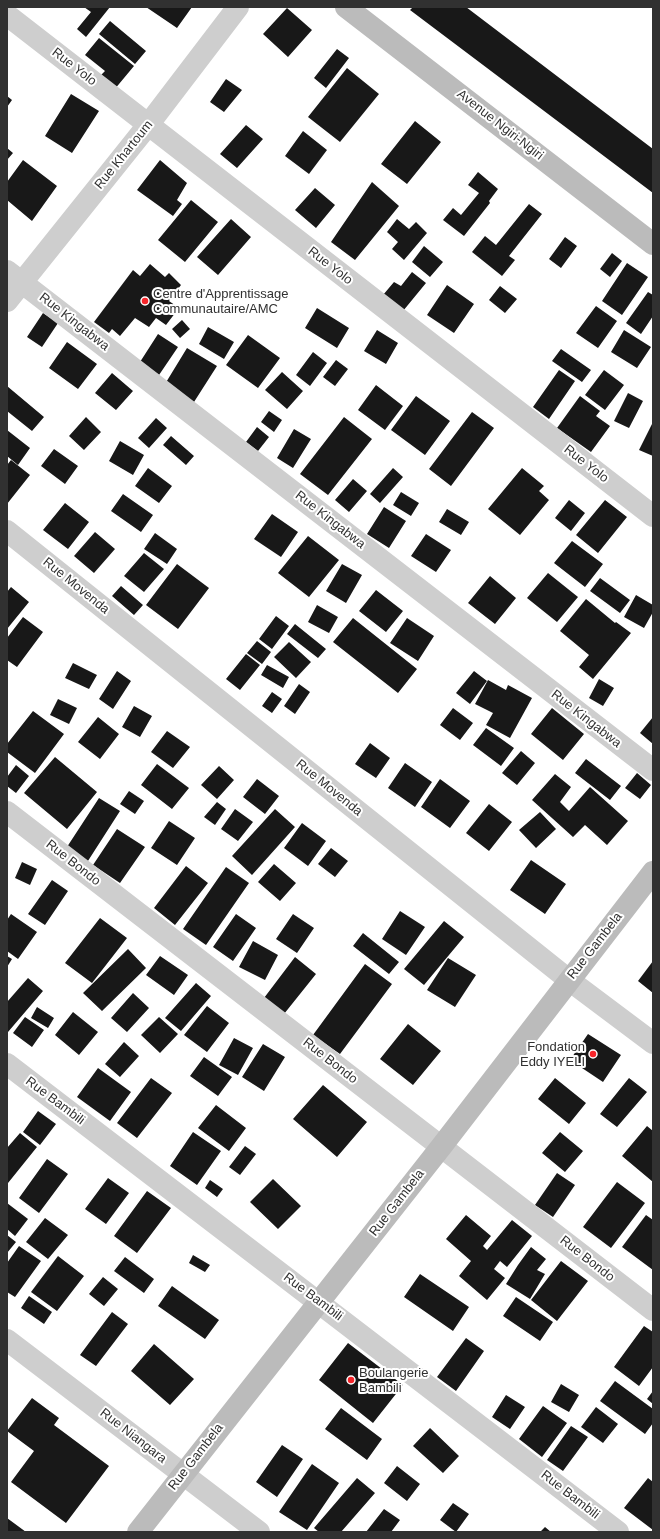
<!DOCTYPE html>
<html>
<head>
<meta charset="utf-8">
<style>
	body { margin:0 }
	#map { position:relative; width:660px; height:1539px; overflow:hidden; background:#fff; font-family:Arial,sans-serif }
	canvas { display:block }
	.frame { position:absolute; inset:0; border:8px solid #313131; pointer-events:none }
</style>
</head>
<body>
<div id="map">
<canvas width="660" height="1539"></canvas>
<div class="frame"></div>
</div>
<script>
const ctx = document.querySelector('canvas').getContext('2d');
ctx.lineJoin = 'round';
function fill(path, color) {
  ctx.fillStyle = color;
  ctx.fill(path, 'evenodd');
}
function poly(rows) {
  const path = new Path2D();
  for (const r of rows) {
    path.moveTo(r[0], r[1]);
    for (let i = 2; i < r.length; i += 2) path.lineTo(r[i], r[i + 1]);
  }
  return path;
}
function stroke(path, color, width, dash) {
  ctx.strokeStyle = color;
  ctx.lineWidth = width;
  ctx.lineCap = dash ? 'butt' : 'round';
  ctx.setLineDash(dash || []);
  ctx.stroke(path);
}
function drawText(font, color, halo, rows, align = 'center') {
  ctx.font = font + ' Arial,sans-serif';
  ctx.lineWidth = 4;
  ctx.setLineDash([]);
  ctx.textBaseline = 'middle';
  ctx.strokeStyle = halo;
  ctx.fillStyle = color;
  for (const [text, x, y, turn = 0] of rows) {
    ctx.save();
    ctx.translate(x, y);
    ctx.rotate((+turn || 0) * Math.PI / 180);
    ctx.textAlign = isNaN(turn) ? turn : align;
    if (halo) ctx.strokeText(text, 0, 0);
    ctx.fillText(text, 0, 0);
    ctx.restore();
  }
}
const building = poly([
	[84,7,110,7,86,37,77,29,91,12],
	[146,7,192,7,177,28],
	[413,7,466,7,653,149,653,193,410,10],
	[287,8,312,30,288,57,263,34],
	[110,21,146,51,135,64,99,34],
	[99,38,134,66,114,90,99,77,105,71,85,55],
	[337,49,349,58,326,88,314,78],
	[347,68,379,94,340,142,308,117],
	[226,79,242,90,224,112,210,102],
	[71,94,99,111,72,153,45,136],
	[7,96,12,100,7,107],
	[415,121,441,142,407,184,381,164],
	[246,125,263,139,237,168,220,154],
	[303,131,327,150,309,174,285,156],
	[7,148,13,153,7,160],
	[23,160,57,186,32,221,7,200,7,182],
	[160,160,187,183,177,200,182,204,173,216,137,190],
	[478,172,498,189,489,201,490,203,464,236,443,220,453,208,461,215,479,193,468,185],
	[372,182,399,206,355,260,331,242],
	[315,188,335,205,316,228,295,210],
	[191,200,218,222,185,262,158,240],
	[529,204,542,214,509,256,515,260,502,276,472,252,485,236,496,245],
	[231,219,251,237,218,275,197,257],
	[397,219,409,229,416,222,427,233,404,260,392,249,398,242,387,232],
	[565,237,577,246,561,268,549,259],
	[424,246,443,262,430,277,412,262],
	[612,253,622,261,610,277,600,269],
	[627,263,648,277,622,315,602,301],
	[150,264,165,277,169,273,181,285,169,301,179,308,166,325,156,318,149,327,135,318,120,336,112,329,109,333,94,322,133,270,140,276],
	[412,272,426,283,403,311,383,295,394,282,401,286],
	[447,285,474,304,454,333,427,315],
	[500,286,517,299,505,313,489,300],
	[648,292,653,295,653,316,641,334,626,323],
	[596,306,617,321,598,348,576,333],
	[317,308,349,328,337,348,305,328],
	[43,313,58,323,42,347,27,337],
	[182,320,190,329,180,338,172,329],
	[208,327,234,342,224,359,199,344],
	[377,330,398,343,386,364,364,351],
	[624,330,651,347,637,368,611,352],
	[158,334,178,347,159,375,140,362],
	[248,335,280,358,258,388,226,365],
	[67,342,97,364,78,389,49,368],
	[187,348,217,366,194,402,165,384],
	[561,349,591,370,582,382,552,361],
	[313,352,327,363,310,386,296,375],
	[336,360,348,369,335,386,323,377],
	[559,370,575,381,549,419,533,407],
	[604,370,624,385,605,410,585,395],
	[282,372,303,391,287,409,265,390],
	[112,373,133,391,116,410,95,393],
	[376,385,403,406,385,430,358,410],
	[7,386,44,417,32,431,7,411],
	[628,393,643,401,629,428,614,421],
	[416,396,450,421,425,455,391,430],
	[580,396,600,411,596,416,610,426,591,452,557,428],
	[269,411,282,420,274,432,261,422],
	[472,412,494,428,451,486,429,469],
	[86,417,101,432,84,450,69,436],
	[344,417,372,439,328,495,300,474],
	[156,418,167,428,149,448,138,438],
	[653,422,653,456,639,450],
	[257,427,269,437,258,451,246,442],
	[294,429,311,439,293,468,277,458],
	[7,430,30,448,18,465,7,456],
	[171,436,194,456,186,465,163,445],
	[120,441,144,455,133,475,109,461],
	[54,449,78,466,65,484,41,466],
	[11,460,30,475,7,504,7,465],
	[148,468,172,486,159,503,135,486],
	[393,468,403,477,380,503,370,494],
	[522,468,544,486,539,491,549,500,520,535,488,509],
	[353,479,367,491,349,512,335,500],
	[401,492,419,503,411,516,393,505],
	[123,494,153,515,141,532,111,511],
	[569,500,585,513,571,531,555,518],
	[605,500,627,517,598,553,576,535],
	[65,503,89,522,68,549,43,530],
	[384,507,406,521,389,548,367,534],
	[447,509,469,522,461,535,439,522],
	[272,514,298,532,281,557,254,539],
	[95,532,115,549,94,573,74,556],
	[155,533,177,549,167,564,144,549],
	[426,534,451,550,436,572,411,556],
	[308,536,339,560,309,597,278,573],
	[572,541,603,564,585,587,554,563],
	[144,553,164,569,144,592,124,576],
	[177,564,209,588,178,629,146,605],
	[342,564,362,575,346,603,326,591],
	[548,573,578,597,557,622,527,598],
	[490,576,516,598,495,624,468,603],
	[600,578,630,600,620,613,590,591],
	[121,586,143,605,134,615,112,596],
	[11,587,29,602,7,629,7,592],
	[376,590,403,611,386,632,359,611],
	[636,595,653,605,653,612,644,628,624,617],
	[586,599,615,623,616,622,631,633,593,679,579,667,589,655,560,631],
	[317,605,338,617,329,633,308,622],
	[276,616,289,626,272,649,259,639],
	[23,617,43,632,17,667,7,660,7,638],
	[353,618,417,669,398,693,333,642],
	[407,618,434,636,418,661,390,643],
	[295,624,326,649,318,658,287,634],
	[257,641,271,652,262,664,247,653],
	[289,642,311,662,296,678,274,657],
	[246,654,260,665,240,690,226,679],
	[73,663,97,675,89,689,65,678],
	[267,665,289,677,283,688,261,675],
	[117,671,131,681,113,709,99,699],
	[474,671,487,681,470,704,456,693],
	[599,679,614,688,603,706,589,698],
	[488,680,506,690,508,685,532,698,510,738,486,725,493,713,475,704],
	[299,684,310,692,295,714,284,706],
	[272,692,282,699,272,713,262,706],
	[58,699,77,708,69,724,50,715],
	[134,706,152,716,140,737,122,727],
	[453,708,473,723,460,740,440,725],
	[552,708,584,734,563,760,531,734],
	[33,711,64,734,35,773,7,752,7,744],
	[98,717,119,734,100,759,78,742],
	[653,717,653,744,640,733],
	[486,728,514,748,501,766,473,745],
	[167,731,190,747,173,768,151,752],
	[370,743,390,758,376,778,355,764],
	[521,751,535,763,517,785,502,773],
	[55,757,97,792,67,829,24,793],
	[586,759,621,786,610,800,575,773],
	[405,763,432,782,415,807,388,788],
	[157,764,189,788,172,809,141,785],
	[16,765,29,776,16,793,7,786,7,777],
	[219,766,234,780,217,799,201,785],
	[637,773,651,785,640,799,625,788],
	[555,774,571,787,560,802,569,811,590,787,628,821,607,845,585,825,573,837,532,800],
	[257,779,279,796,265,814,243,797],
	[440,779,470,801,450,828,421,807],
	[129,791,144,801,135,814,120,804],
	[99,798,120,811,86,864,65,850],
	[217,802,226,809,215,825,204,817],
	[489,804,512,822,489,851,466,833],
	[235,809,253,822,238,841,221,829],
	[275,809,295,827,252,875,232,856],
	[540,812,556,829,536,848,519,830],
	[169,821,195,838,177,865,151,848],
	[302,823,326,841,308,866,284,848],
	[117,829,145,847,120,883,93,865],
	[331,848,348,861,335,877,318,864],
	[531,860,566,884,545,914,510,890],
	[22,862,37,869,30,885,15,878],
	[274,864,296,883,280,901,258,882],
	[186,866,208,883,175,925,154,908],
	[226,867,249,883,206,945,183,929],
	[52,880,68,891,45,925,28,914],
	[400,911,425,927,406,955,382,939],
	[11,914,37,932,18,959,7,951,7,920],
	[236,914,256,928,233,961,213,947],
	[293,914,314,928,297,953,276,939],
	[100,918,127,938,92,983,65,963],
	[444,921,464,937,424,985,404,969],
	[363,933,399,962,389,974,353,946],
	[253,941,278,955,265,980,239,967],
	[128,949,146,968,102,1011,83,993],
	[7,956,12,959,7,967],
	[160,956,188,975,174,995,146,975],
	[295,957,316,974,284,1014,264,998],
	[448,958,476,975,455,1007,427,990],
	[653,961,653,993,638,981],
	[365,964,392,984,340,1054,313,1035],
	[28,978,43,991,8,1032,7,1031,7,1002],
	[196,983,211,996,181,1031,165,1018],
	[133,993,149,1008,127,1032,111,1018],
	[207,1006,229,1023,207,1052,184,1035],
	[37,1007,54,1018,48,1028,31,1018],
	[73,1012,98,1032,79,1055,55,1035],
	[25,1017,44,1030,32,1047,13,1033],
	[159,1017,178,1034,160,1053,141,1035],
	[408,1024,441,1051,413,1085,380,1059],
	[588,1034,621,1055,603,1082,570,1060],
	[234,1038,253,1048,238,1075,219,1065],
	[124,1042,139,1056,120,1077,105,1064],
	[263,1044,285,1057,264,1091,242,1077],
	[204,1057,232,1077,218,1096,190,1076],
	[98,1068,131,1092,110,1121,77,1097],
	[151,1078,172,1093,137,1138,117,1123],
	[555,1078,586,1103,569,1124,538,1099],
	[629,1078,647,1092,617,1127,600,1114],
	[323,1085,367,1122,337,1157,293,1119],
	[216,1105,246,1128,229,1151,198,1128],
	[38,1111,56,1124,40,1145,23,1132],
	[647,1126,653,1131,653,1182,622,1156],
	[193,1132,221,1151,197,1185,170,1166],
	[560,1132,583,1151,565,1172,542,1153],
	[20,1133,37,1147,8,1183,7,1182,7,1148],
	[245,1146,256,1154,240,1175,229,1167],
	[47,1159,68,1174,39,1213,19,1198],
	[557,1173,575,1185,553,1217,535,1205],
	[108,1178,129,1193,106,1224,85,1209],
	[273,1179,301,1206,278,1229,250,1202],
	[210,1180,223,1189,217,1197,205,1188],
	[617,1182,645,1203,611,1248,583,1227],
	[147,1191,171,1208,137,1253,114,1236],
	[7,1203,28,1219,15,1236,7,1229],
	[466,1215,491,1236,483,1246,487,1250,512,1220,532,1236,507,1267,500,1261,494,1269,505,1278,487,1300,459,1276,471,1261,446,1239],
	[646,1215,653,1220,653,1270,622,1247],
	[45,1218,68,1235,48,1259,26,1242],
	[7,1235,16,1242,7,1253],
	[19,1246,41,1261,15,1297,7,1292,7,1263],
	[531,1247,546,1259,537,1270,545,1274,530,1299,506,1284,518,1265],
	[193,1255,210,1265,205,1272,189,1263],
	[58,1256,84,1276,57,1311,31,1292],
	[125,1257,154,1279,144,1293,114,1271],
	[561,1261,588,1281,557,1321,531,1300],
	[420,1274,469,1307,453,1331,404,1297],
	[103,1277,118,1289,104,1306,89,1294],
	[172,1286,219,1320,205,1339,158,1306],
	[29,1296,52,1312,44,1324,21,1308],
	[516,1297,553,1322,540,1341,503,1316],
	[112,1312,128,1324,96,1366,80,1355],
	[644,1326,653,1332,653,1367,639,1386,614,1367],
	[466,1338,484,1351,456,1391,437,1377],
	[348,1343,403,1385,373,1423,319,1380],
	[154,1344,194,1379,170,1405,131,1371],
	[615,1381,653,1409,653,1423,645,1434,600,1401],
	[561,1384,579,1395,569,1412,551,1402],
	[653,1391,653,1404,647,1399],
	[506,1395,525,1407,510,1429,492,1417],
	[32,1398,59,1418,54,1425,109,1466,66,1523,11,1482,34,1451,7,1431],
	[543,1406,567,1423,542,1457,519,1439],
	[596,1407,618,1424,603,1443,581,1427],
	[341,1408,382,1439,367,1460,325,1429],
	[571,1426,588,1437,563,1471,547,1460],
	[430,1428,459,1456,443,1473,413,1446],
	[282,1445,303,1459,277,1497,256,1482],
	[312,1464,339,1483,307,1530,279,1512],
	[397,1466,420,1484,407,1501,384,1483],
	[357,1478,375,1493,341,1532,319,1532,314,1528],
	[648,1478,653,1482,653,1530,624,1508],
	[453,1503,469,1514,456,1532,440,1520],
	[384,1509,400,1520,391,1532,366,1532],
	[7,1518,26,1532,7,1532],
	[545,1527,551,1532,540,1532]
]);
const street = poly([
	[7,15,653,516],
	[7,271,653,770],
	[7,301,148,125,238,7],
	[7,531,569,980,653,1043],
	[7,812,653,1310],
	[7,1064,618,1532],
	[7,1340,259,1532]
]);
const secondary = poly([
	[346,7,653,244],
	[138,1532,441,1147,653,872]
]);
const markers = [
	[145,301,4,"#f6252a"],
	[593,1054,4,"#f6252a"],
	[351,1380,4,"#f6252a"]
];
const streetNames = [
	["Rue Yolo",74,67,38],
	["Avenue Ngiri-Ngiri",500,125,38],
	["Rue Khartoum",124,155,-51],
	["Rue Yolo",330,266,38],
	["Rue Kingabwa",74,322,38],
	["Rue Yolo",586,464,38],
	["Rue Kingabwa",330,520,38],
	["Rue Movenda",76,586,39],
	["Rue Kingabwa",586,719,38],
	["Rue Movenda",329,788,39],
	["Rue Bondo",73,863,38],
	["Rue Gambela",595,946,-52],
	["Rue Bondo",330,1061,38],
	["Rue Bambili",55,1101,37],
	["Rue Gambela",397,1203,-52],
	["Rue Bondo",587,1259,38],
	["Rue Bambili",313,1297,37],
	["Rue Niangara",133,1436,38],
	["Rue Gambela",196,1457,-52],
	["Rue Bambili",570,1495,38]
];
const poiNames = [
	["Centre d'Apprentissage",153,294],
	["Communautaire/AMC",153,309],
	["Fondation",585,1047,"right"],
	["Eddy IYELI",585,1062,"right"],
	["Boulangerie",359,1373],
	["Bambili",359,1388]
];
fill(building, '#181818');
stroke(street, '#cecece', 22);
stroke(secondary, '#bbb', 22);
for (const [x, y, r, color] of markers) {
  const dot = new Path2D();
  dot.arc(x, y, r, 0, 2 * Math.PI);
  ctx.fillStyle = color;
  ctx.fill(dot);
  stroke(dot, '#fff', 1.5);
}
drawText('13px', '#313131', '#fff', streetNames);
drawText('13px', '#313131', '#fff', poiNames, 'left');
</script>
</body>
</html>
